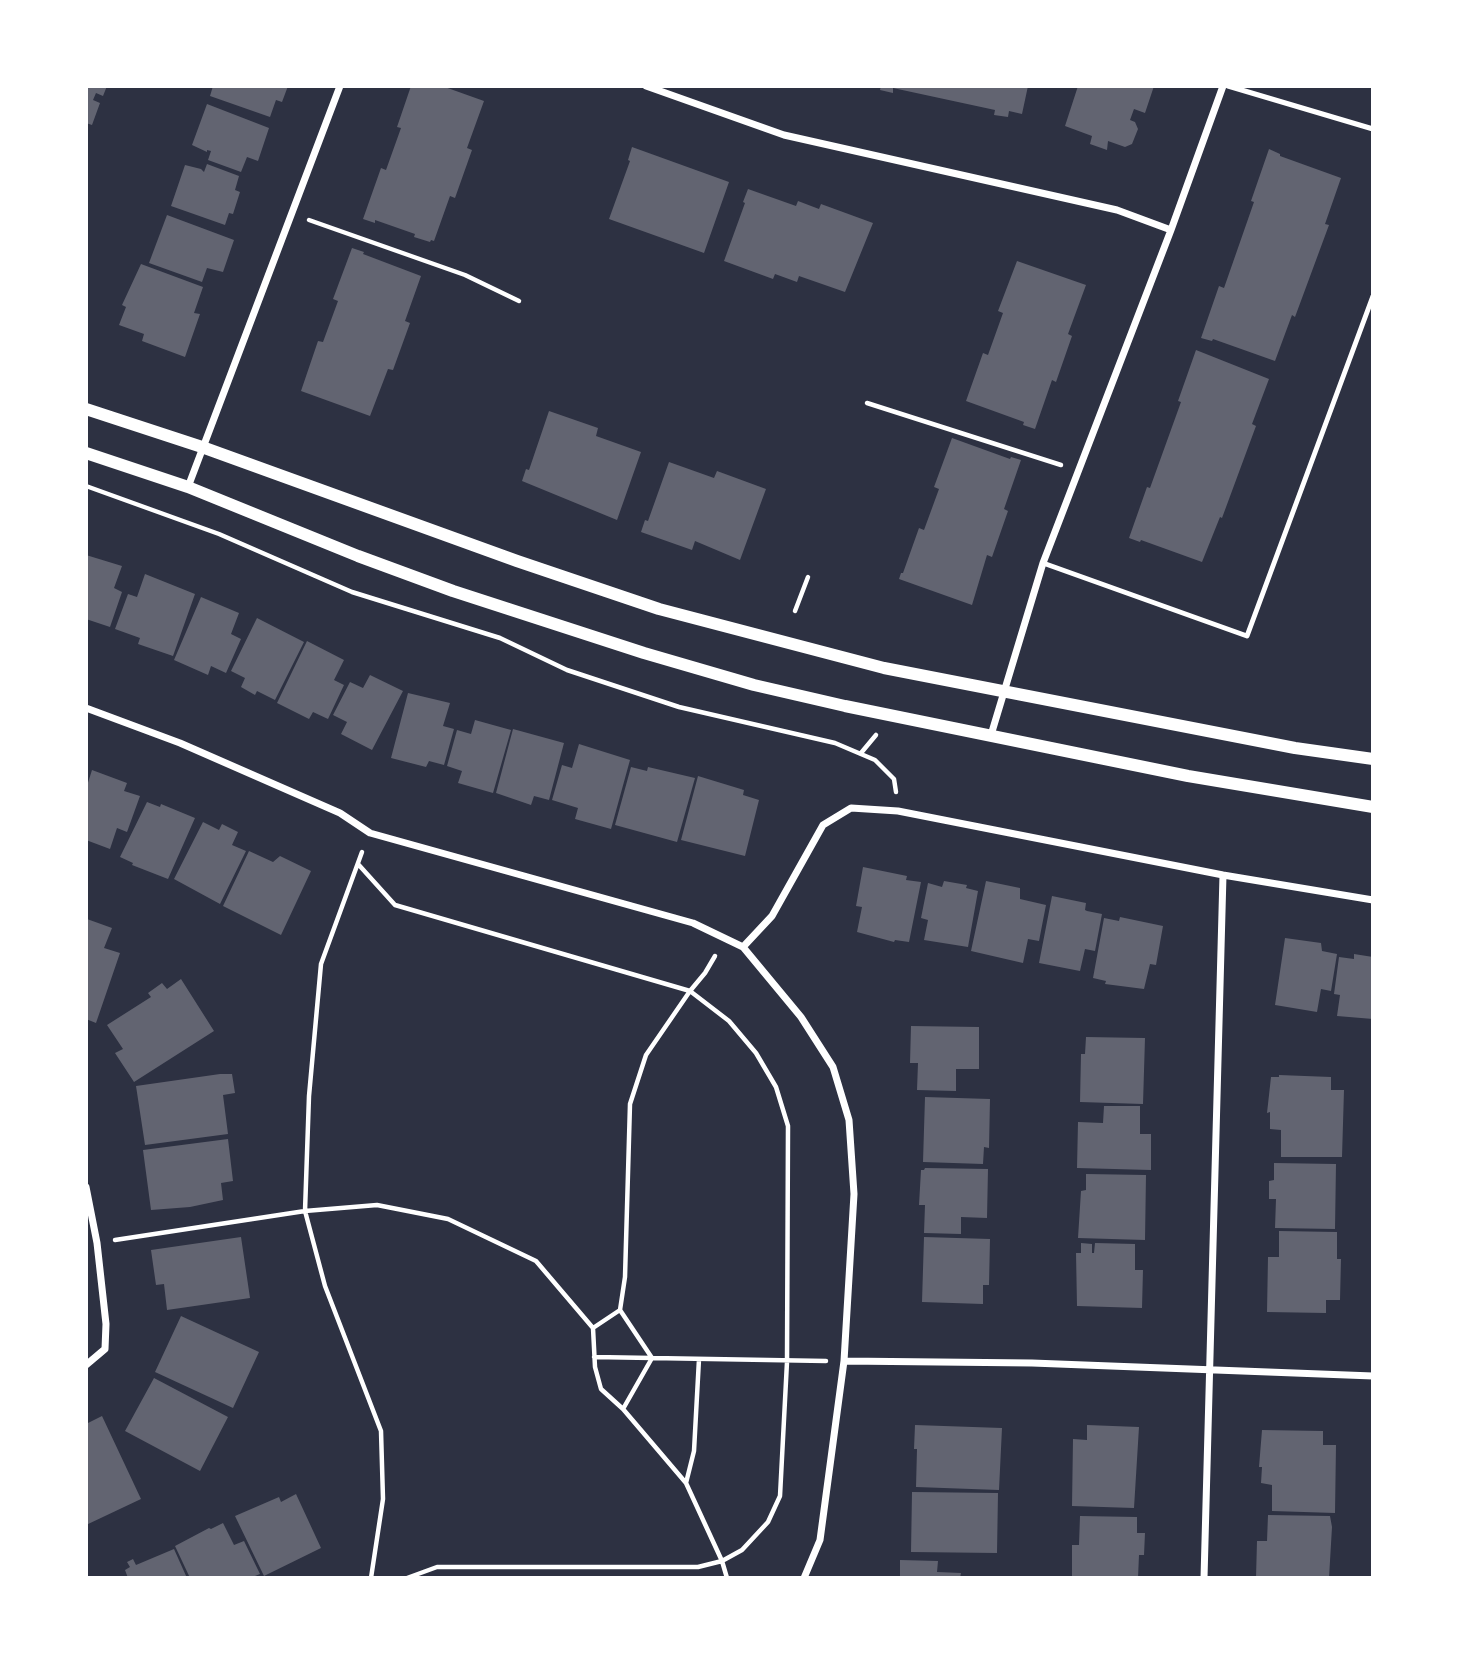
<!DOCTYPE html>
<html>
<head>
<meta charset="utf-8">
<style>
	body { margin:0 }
	#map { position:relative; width:1459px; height:1664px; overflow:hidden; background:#2d3142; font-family:"Alegreya Sans",sans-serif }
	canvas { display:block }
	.frame { position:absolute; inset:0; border:88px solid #fff; pointer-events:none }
</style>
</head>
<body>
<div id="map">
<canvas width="1459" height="1664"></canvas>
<div class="frame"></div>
</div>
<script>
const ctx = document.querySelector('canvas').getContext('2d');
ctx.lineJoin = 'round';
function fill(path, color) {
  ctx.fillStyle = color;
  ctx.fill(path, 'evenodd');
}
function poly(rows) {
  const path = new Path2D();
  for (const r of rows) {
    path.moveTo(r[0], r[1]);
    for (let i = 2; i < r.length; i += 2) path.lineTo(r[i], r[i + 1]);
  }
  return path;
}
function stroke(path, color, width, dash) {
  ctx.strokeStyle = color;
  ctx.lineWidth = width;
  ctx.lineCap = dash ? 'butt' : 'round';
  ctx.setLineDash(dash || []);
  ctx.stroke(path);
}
const building = poly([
	[86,86,107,86,103,96,96,93,93,100,100,103,92,125,86,123],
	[213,86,288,86,282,102,276,100,270,117,210,96],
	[411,86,442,86,484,101,467,148,472,150,455,198,450,196,434,241,431,240,430,242,414,237,415,234,375,220,375,223,363,219,381,168,386,170,401,128,397,127],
	[881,86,1028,86,1022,114,1009,111,1008,117,994,115,995,110,893,88,893,93,880,90],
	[1078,86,1084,88,1085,86,1154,86,1145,113,1134,109,1130,120,1135,122,1138,129,1132,144,1125,147,1108,141,1107,150,1090,144,1092,136,1065,126],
	[207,104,269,128,258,161,247,157,241,172,208,160,211,151,207,150,207,152,192,145],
	[632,147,729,182,704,253,609,219,630,161,628,160],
	[1269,149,1280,154,1280,156,1341,178,1325,224,1329,225,1295,317,1292,315,1275,361,1213,339,1212,341,1201,338,1219,286,1224,288,1254,202,1251,201],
	[207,164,239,176,235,190,240,192,233,214,229,213,225,225,171,206,185,165,201,169,204,172],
	[748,189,796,206,798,201,819,209,821,204,873,223,845,292,799,276,797,282,775,274,773,279,724,261,745,203,743,202],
	[167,215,234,240,223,272,207,268,202,282,149,263],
	[352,248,364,252,363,254,421,276,405,321,410,323,393,370,388,369,370,416,301,391,318,341,323,342,338,301,333,299],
	[1017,261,1086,285,1068,334,1072,336,1056,382,1052,380,1035,429,1023,425,1024,422,966,401,983,353,988,355,1003,313,998,311],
	[141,264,203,287,194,313,200,314,185,357,142,341,144,334,119,325,126,307,122,305],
	[1196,350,1269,379,1252,424,1256,426,1222,518,1220,517,1202,562,1141,540,1140,542,1129,538,1147,487,1150,488,1181,402,1178,401],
	[549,411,598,428,596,436,641,452,617,520,522,481,526,469,529,470],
	[952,438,1010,459,1011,457,1021,460,1004,509,1008,511,992,557,987,555,972,605,899,579,901,573,903,573,919,528,924,530,939,489,934,487],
	[669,462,714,478,717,471,766,489,740,560,695,541,692,550,641,532,645,520,648,521],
	[86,555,122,566,114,588,122,592,110,627,86,619],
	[145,574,195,594,173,656,138,644,140,638,115,629,128,594,137,597],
	[201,597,239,613,231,634,241,639,226,673,211,666,208,675,174,660],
	[257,618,304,642,275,700,257,691,255,695,241,687,245,678,231,671],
	[307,641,344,660,334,680,344,685,328,719,313,712,309,719,277,703],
	[370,675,403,691,372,750,341,734,347,722,333,715,350,682,363,688],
	[408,693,450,703,443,726,454,729,444,765,429,761,426,767,391,758],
	[475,720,511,730,493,793,458,783,462,771,447,766,457,730,471,734],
	[513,729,564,743,549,800,534,796,531,805,496,793],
	[579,744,630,760,611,829,575,819,578,808,552,800,562,765,572,768],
	[631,767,647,771,648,767,695,778,677,842,615,825],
	[92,770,127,783,124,791,140,796,127,832,117,828,110,849,86,840,86,789],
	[698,776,744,790,743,795,759,800,745,856,681,840],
	[147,802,160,807,161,804,195,818,168,879,132,865,133,863,120,857],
	[203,822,219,830,222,824,238,832,232,845,246,851,220,904,174,879],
	[249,851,273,862,280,856,311,871,281,935,223,906],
	[863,867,907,876,906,880,921,882,909,942,895,940,894,942,857,932,862,907,856,906],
	[944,881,967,885,966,888,978,891,968,947,924,940,928,920,921,918,928,883,942,887],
	[986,881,1020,888,1020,899,1046,905,1039,941,1028,939,1023,963,971,951],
	[1052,896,1086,903,1085,910,1087,911,1102,914,1095,951,1085,949,1080,971,1039,963],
	[1120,917,1163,926,1156,965,1150,964,1144,989,1105,984,1106,981,1093,978,1104,918,1119,921],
	[87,919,112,928,104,948,120,953,96,1023,86,1019],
	[1285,938,1321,943,1322,951,1337,954,1331,991,1321,989,1317,1012,1275,1005],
	[1354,954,1373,957,1373,1019,1337,1016,1340,995,1334,994,1339,957,1354,959],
	[181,979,214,1031,134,1082,115,1053,123,1049,107,1025,151,997,148,993,162,983,167,989],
	[911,1026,979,1027,979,1069,956,1069,956,1091,917,1090,918,1063,910,1063],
	[1086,1037,1145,1038,1143,1104,1080,1102,1081,1054,1085,1054],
	[220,1074,232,1074,235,1093,223,1095,228,1134,145,1145,136,1086],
	[1279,1075,1331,1077,1331,1090,1344,1090,1342,1157,1281,1157,1281,1130,1270,1129,1270,1112,1267,1113,1271,1077,1279,1077],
	[925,1097,990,1099,989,1148,984,1147,983,1164,923,1162],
	[1104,1106,1140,1106,1140,1134,1151,1134,1151,1170,1077,1168,1078,1122,1103,1123],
	[228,1139,233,1181,221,1183,223,1200,190,1207,151,1210,143,1150],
	[1274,1163,1336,1164,1335,1229,1275,1228,1276,1199,1269,1199,1269,1181,1274,1180],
	[925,1168,988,1169,987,1218,961,1217,961,1234,924,1233,925,1205,919,1205,921,1170,924,1170],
	[1086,1174,1146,1175,1145,1240,1078,1238,1081,1191,1086,1190],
	[1279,1231,1337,1232,1337,1259,1341,1259,1340,1300,1326,1300,1326,1313,1267,1312,1268,1257,1279,1257],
	[241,1237,250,1298,167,1310,164,1284,156,1285,151,1250],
	[924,1237,990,1239,989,1285,983,1285,983,1304,922,1302],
	[1081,1243,1092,1244,1092,1253,1094,1253,1095,1243,1135,1244,1135,1270,1143,1270,1142,1308,1077,1306,1076,1253,1081,1253],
	[181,1316,259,1352,233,1408,155,1372],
	[154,1378,228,1417,200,1471,125,1431],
	[102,1416,141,1499,86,1525,86,1424],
	[915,1425,1002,1428,999,1490,916,1487,917,1449,914,1449],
	[1087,1425,1139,1427,1134,1508,1072,1506,1073,1439,1087,1440],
	[1262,1430,1323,1431,1323,1445,1336,1445,1335,1513,1272,1511,1272,1485,1261,1483,1262,1467,1259,1467],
	[912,1492,998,1493,997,1553,911,1552],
	[296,1494,321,1548,264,1576,235,1516,279,1497,281,1502],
	[1268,1515,1330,1516,1332,1527,1329,1578,1256,1578,1257,1541,1267,1541],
	[1080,1516,1137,1517,1137,1533,1145,1533,1144,1555,1139,1555,1138,1578,1072,1578,1072,1545,1079,1545],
	[223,1523,234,1545,244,1541,260,1574,250,1578,190,1578,175,1546,209,1528,211,1529],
	[174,1549,187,1578,128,1578,125,1570,130,1567,127,1562,133,1559,136,1565],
	[900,1560,938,1561,937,1572,961,1573,960,1578,900,1578]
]);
const path = poly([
	[309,220,465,275,519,301],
	[867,403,1061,465],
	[86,486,219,534,352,592,500,638,567,670,679,707,835,743,875,760,894,779,896,792],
	[795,611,808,577],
	[861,753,876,735],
	[362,852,321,964,309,1096,305,1211,325,1286,381,1431,383,1499,371,1578],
	[358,864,395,905,690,991,729,1021,756,1053,776,1087,788,1126,787,1362,780,1496,768,1522,742,1550,722,1561,698,1567,437,1567,407,1578],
	[115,1240,305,1211,377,1205,448,1219,536,1261,593,1328,595,1367,601,1389,623,1409,686,1483,722,1561,727,1578],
	[620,1310,652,1358,623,1409],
	[593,1328,620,1310,625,1277,630,1104,646,1055,690,991,705,973,715,956],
	[594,1357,826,1361],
	[686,1483,694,1451,699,1359]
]);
const service = poly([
	[1228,86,1373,129],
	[1043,563,1247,636,1373,296]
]);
const minor = poly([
	[646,86,784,135,1117,210,1171,230],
	[188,487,340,86],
	[86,708,180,743,340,813,370,833,693,923,743,947,801,1017,833,1067,849,1120,854,1194,844,1361,820,1540,804,1578],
	[991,735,1043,563,1171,230,1223,86],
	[743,947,772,916,823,825,851,808,898,811,1223,875,1373,900],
	[86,1187,97,1243,106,1324,105,1349,86,1365],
	[844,1361,1032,1363,1373,1376],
	[1204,1578,1223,875]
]);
const tertiary = poly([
	[86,409,202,447,517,561,659,609,884,668,1295,748,1373,759],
	[86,453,188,487,358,556,453,591,644,653,754,685,845,706,1188,776,1373,807]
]);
fill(building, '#626471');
stroke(path, '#fff', 4.5);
stroke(service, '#fff', 5);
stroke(minor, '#fff', 7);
stroke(tertiary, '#fff', 12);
</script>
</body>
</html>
